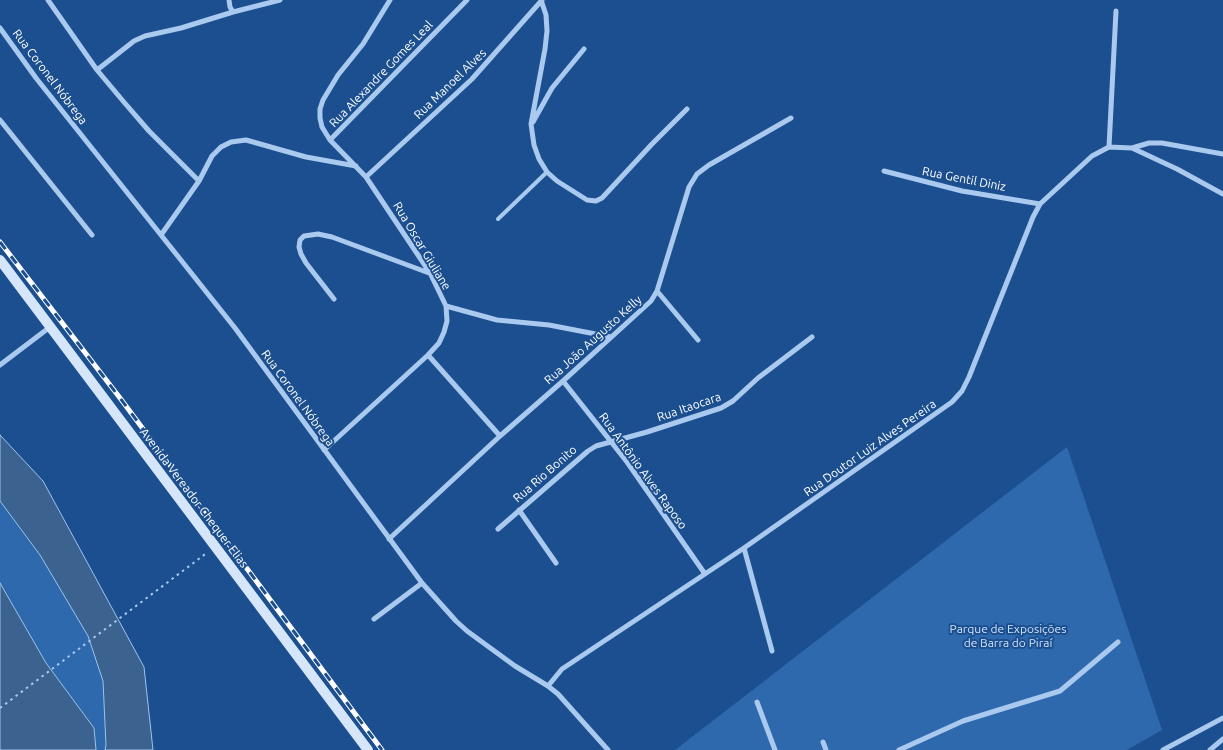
<!DOCTYPE html>
<html>
<head>
<meta charset="utf-8">
<style>
	body { margin:0 }
	canvas { display:block; background:#1b4f8f }
</style>
</head>
<body>
<canvas width="1223" height="750"></canvas>
<script>
const ctx = document.querySelector('canvas').getContext('2d');
ctx.lineJoin = 'round';
function fill(path, color) {
  ctx.fillStyle = color;
  ctx.fill(path, 'evenodd');
}
function poly(rows) {
  const path = new Path2D();
  for (const r of rows) {
    path.moveTo(r[0], r[1]);
    for (let i = 2; i < r.length; i += 2) path.lineTo(r[i], r[i + 1]);
  }
  return path;
}
function stroke(path, color, width, dash) {
  ctx.strokeStyle = color;
  ctx.lineWidth = width;
  ctx.lineCap = dash ? 'butt' : 'round';
  ctx.setLineDash(dash || []);
  ctx.stroke(path);
}
function drawText(font, color, halo, rows, align = 'center') {
  ctx.font = font + ' Ubuntu,sans-serif';
  ctx.lineWidth = 4;
  ctx.setLineDash([]);
  ctx.textBaseline = 'middle';
  ctx.strokeStyle = halo;
  ctx.fillStyle = color;
  for (const [text, x, y, turn = 0] of rows) {
    ctx.save();
    ctx.translate(x, y);
    ctx.rotate((+turn || 0) * Math.PI / 180);
    ctx.textAlign = isNaN(turn) ? turn : align;
    if (halo) ctx.strokeText(text, 0, 0);
    ctx.fillText(text, 0, 0);
    ctx.restore();
  }
}
const green = poly([
	[1067,447,1162,730,1127,750,675,750],
	[0,501,40,555,88,636,103,681,106,745,105,750,96,750,94,728,46,663,0,583]
]);
const water = poly([
	[0,435,43,481,144,667,153,750,105,750,106,745,103,681,88,636,40,555,0,501,0,435],
	[0,583,46,663,94,728,96,750,0,750,0,583]
]);
const path = poly([
	[0,708,208,552]
]);
const lane = poly([
	[498,219,547,172]
]);
const street = poly([
	[48,0,97,70,123,101,149,131,199,181],
	[229,0,230,7,233,12,280,0],
	[541,0,546,15,547,31,545,49,531,124,534,145,539,159,547,172,557,181,587,200,596,201,602,198,652,144,687,109],
	[0,28,36,78,235,328,422,583,456,621,467,631,515,666,548,686,558,694,608,750],
	[97,70,134,41,145,36,181,28,233,12],
	[0,120,92,235],
	[533,122,552,88,584,49],
	[330,140,467,0],
	[1109,147,1116,11],
	[1132,148,1177,169,1223,194],
	[884,171,962,191,1040,204],
	[366,177,472,79,542,0],
	[161,235,199,181,212,156,221,147,231,142,246,140,306,157,356,166],
	[657,291,698,340],
	[334,299,306,263,301,254,299,247,300,240,304,236,318,234,332,237,429,273],
	[446,306,497,320,549,325,611,337],
	[428,355,500,436],
	[0,365,50,327],
	[563,381,627,462,705,574],
	[324,450,428,355,439,343,444,332,447,321,446,306,430,273,366,177,330,140,322,127,320,118,320,109,323,100,338,75,363,44,390,0],
	[519,510,556,563],
	[498,529,588,451,596,446,647,432,721,408,733,401,758,378,812,337],
	[389,539,500,436,563,381,651,301,657,291,689,187,697,174,709,165,791,118],
	[744,548,772,651],
	[374,619,422,583],
	[548,686,562,669,744,548,952,402,962,391,969,377,1033,217,1040,204,1092,156,1109,147,1132,148,1149,143,1162,143,1223,154],
	[757,702,775,750],
	[823,742,826,750],
	[899,750,963,721,1060,691,1118,642],
	[1163,750,1223,718],
	[1210,750,1223,739]
]);
const secondary = poly([
	[0,260,368,750]
]);
const rail = poly([
	[0,242,120,398,382,750]
]);
const streetNames = [
	["Rua Alexandre Gomes Leal",381,74,-46],
	["Rua Coronel Nóbrega",50,77,53],
	["Rua Manoel Alves",450,84,-44],
	["Rua Gentil Diniz",964,179,11],
	["Rua Oscar Giuliane",422,246,59],
	["Rua João Augusto Kelly",593,340,-42],
	["Rua Coronel Nóbrega",298,398,54],
	["Rua Itaocara",689,407,-19],
	["Rua Doutor Luiz Alves Pereira",870,448,-35],
	["Rua Antônio Alves Raposo",643,471,54],
	["Rua Rio Bonito",545,474,-41],
	["Avenida Vereador Chequer Elias",194,498,53]
];
const parkNames = [
	["Parque de Exposições",1008,629],
	["de Barra do Piraí",1008,643]
];
fill(green, '#2e69ad');
fill(water, '#3c6290');
stroke(water, '#9cc4f0', 1);
stroke(path, '#a9c9ee', 2, [2.5, 4]);
stroke(lane, '#a9c9ee', 4);
stroke(street, '#a9c9ee', 5);
stroke(secondary, '#d6e6fa', 10);
stroke(rail, '#fff', 5);
stroke(rail, '#1b4f8f', 3, [9]);
drawText('12px', '#fff', '#1b4f8f', streetNames);
drawText('12px', '#cfe3fa', '#1b4f8f', parkNames);
</script>
</body>
</html>
